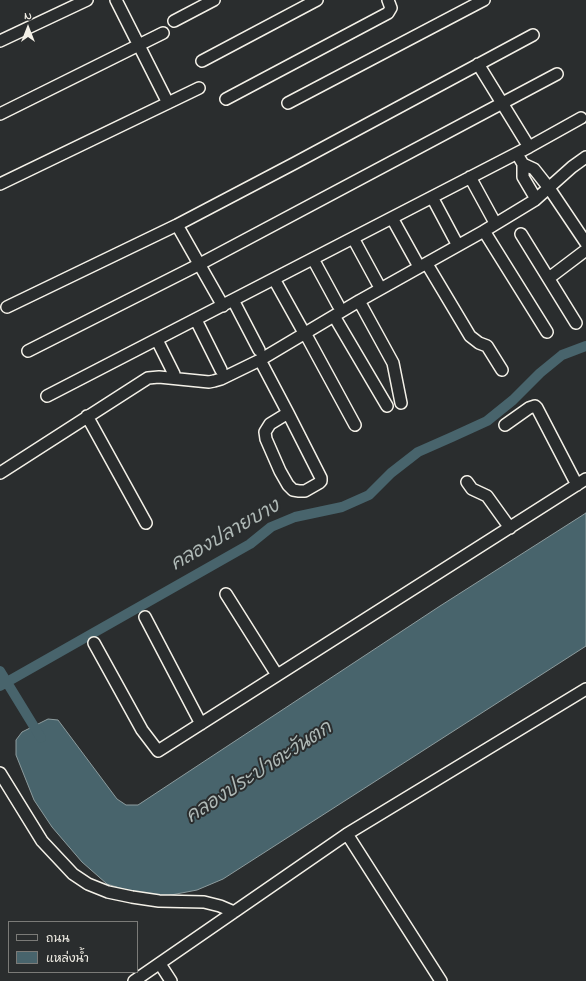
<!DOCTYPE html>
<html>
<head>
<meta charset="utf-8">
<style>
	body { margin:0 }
	#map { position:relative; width:586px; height:981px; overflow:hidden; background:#2a2d2e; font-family:"Indie Flower","Playpen Sans Thai",sans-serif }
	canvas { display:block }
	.legend { position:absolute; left:8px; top:921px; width:130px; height:52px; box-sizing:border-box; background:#2a2d2e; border:1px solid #7b7b78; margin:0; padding:5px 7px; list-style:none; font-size:12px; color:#f4f1e8 }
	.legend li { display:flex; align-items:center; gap:8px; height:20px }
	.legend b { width:20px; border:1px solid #7b7b78 }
	.north { position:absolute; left:8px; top:8px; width:40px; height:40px; -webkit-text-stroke:3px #2a2d2e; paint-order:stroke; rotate:0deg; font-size:11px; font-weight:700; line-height:16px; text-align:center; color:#f4f1e8 }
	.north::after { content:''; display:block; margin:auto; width:14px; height:18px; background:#f4f1e8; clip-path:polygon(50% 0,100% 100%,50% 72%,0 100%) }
</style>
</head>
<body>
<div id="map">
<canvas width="586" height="981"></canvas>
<ul class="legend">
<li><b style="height:5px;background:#2a2d2e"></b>ถนน</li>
<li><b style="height:11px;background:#48646c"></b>แหล่งน้ำ</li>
</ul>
<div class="north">N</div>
</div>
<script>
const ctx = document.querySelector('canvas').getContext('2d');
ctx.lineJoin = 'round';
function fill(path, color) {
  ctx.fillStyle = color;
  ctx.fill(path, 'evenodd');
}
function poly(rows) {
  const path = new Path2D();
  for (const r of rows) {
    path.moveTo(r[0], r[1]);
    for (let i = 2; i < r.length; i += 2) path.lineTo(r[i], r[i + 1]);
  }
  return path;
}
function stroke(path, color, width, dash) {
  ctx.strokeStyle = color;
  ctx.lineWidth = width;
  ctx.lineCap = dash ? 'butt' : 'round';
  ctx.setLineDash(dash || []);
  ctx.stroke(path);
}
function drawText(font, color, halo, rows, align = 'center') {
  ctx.font = font + ' "Indie Flower","Playpen Sans Thai",sans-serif';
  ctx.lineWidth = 4;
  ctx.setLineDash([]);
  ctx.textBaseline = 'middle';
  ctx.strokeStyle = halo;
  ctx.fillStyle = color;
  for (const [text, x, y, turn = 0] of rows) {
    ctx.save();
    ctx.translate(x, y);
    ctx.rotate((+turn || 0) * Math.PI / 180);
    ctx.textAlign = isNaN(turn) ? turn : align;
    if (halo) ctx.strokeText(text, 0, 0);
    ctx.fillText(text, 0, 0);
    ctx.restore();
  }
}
const water = poly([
	[586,513,586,646,223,879,197,890,166,896,139,894,107,884,82,862,52,827,34,800,16,755,16,740,22,732,48,719,58,720,117,799,126,805,138,805,440,606,586,513]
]);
const canal = poly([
	[0,671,41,738],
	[0,686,250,544,271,527,295,517,342,507,369,495,391,473,418,452,452,437,487,421,513,400,540,373,562,355,586,346]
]);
const minor = poly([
	[116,0,168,103],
	[174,21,214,0],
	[0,41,87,0],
	[202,61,317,0],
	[478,64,529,147],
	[226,99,388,13,391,8,388,0],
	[288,103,484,0],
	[0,114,163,33],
	[520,159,523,164,523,177,536,199],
	[523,164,534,169,549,188,586,243],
	[470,177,494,221],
	[0,184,199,88],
	[432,197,456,242],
	[392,218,417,263],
	[177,225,223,306],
	[484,231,547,332],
	[521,234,576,323],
	[353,238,378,284],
	[313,259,338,305],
	[427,264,470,336,479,343,487,346,502,370],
	[549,278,586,250],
	[274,279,303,331],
	[233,300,259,350],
	[359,301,393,363,401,403],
	[7,307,177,225,295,163,533,35],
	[334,316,387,406],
	[196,320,221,370],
	[305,333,355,425],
	[157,340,174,374],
	[28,351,200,264,557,74],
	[260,360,288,413,321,478,321,481,319,483,305,491,299,491,293,490,288,485,280,471,266,439,265,432,270,424,288,413],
	[47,396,529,147,581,118],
	[87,416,146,523],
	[505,425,529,408,535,406,537,408,577,485],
	[0,473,148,378,159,377,209,382,214,381,221,379,260,360,359,301,484,231,535,200,572,167,586,157],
	[467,482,472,489,487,496,510,528],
	[226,594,277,675],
	[145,617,201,724],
	[94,643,142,730,158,751,586,479],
	[0,773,42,841,73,874,88,884,108,892,132,897,159,901,204,902,220,906,234,912],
	[347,834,441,981],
	[160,964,171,981],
	[134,981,347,834,586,689]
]);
const waterNames = [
	["คลองปลายบาง",226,537,-30],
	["คลองประปาตะวันตก",260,774,-33]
];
fill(water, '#48646c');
stroke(water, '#8d9c9e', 1);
stroke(canal, '#48646c', 10);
stroke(minor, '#f4f1e8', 14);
stroke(minor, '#2a2d2e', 11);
drawText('italic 19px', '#afb9b6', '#2a2d2e', waterNames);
</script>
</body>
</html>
